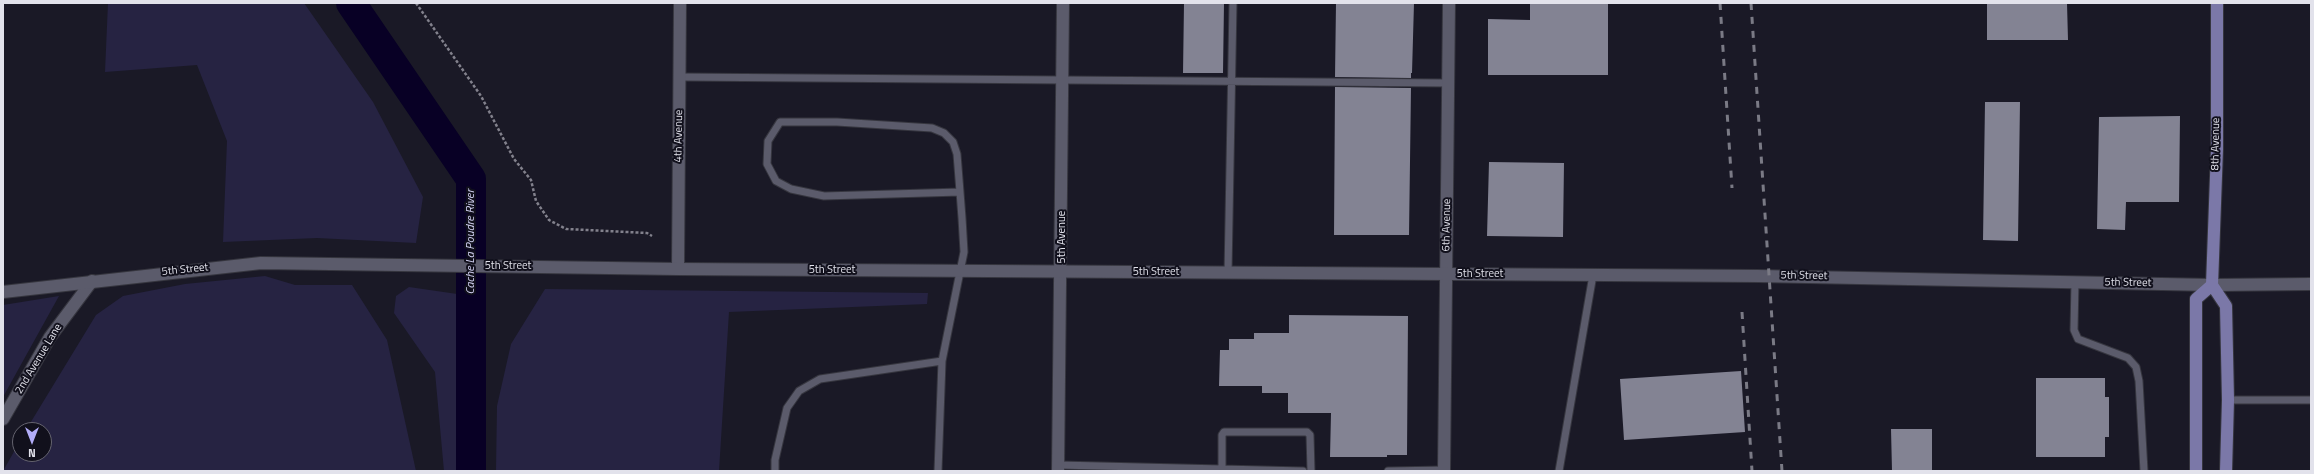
<!DOCTYPE html>
<html>
<head>
<meta charset="utf-8">
<style>
	body { margin:0 }
	#map { position:relative; width:2314px; height:474px; overflow:hidden; background:#1a1926; font-family:"Titillium Web",sans-serif }
	canvas { display:block }
	.frame { position:absolute; inset:0; border:4px solid #e2e2eb; pointer-events:none }
	.north { position:absolute; left:12px; top:422px; width:40px; height:40px; box-sizing:border-box; background:#11101c; border:1px solid #65646f; border-radius:50%; rotate:180deg; font-size:11px; font-weight:700; line-height:16px; text-align:center; color:#e2e2eb }
	.north::after { content:''; display:block; margin:auto; width:14px; height:18px; background:#b2adf9; clip-path:polygon(50% 0,100% 100%,50% 72%,0 100%) }
</style>
</head>
<body>
<div id="map">
<canvas width="2314" height="474"></canvas>
<div class="frame"></div>
<div class="north">N</div>
</div>
<script>
const ctx = document.querySelector('canvas').getContext('2d');
ctx.lineJoin = 'round';
function fill(path, color) {
  ctx.fillStyle = color;
  ctx.fill(path, 'evenodd');
}
function poly(rows) {
  const path = new Path2D();
  for (const r of rows) {
    path.moveTo(r[0], r[1]);
    for (let i = 2; i < r.length; i += 2) path.lineTo(r[i], r[i + 1]);
  }
  return path;
}
function stroke(path, color, width, dash) {
  ctx.strokeStyle = color;
  ctx.lineWidth = width;
  ctx.lineCap = dash ? 'butt' : 'round';
  ctx.setLineDash(dash || []);
  ctx.stroke(path);
}
function drawText(font, color, halo, rows, align = 'center') {
  ctx.font = font + ' "Titillium Web",sans-serif';
  ctx.lineWidth = 4;
  ctx.setLineDash([]);
  ctx.textBaseline = 'middle';
  ctx.strokeStyle = halo;
  ctx.fillStyle = color;
  for (const [text, x, y, turn = 0] of rows) {
    ctx.save();
    ctx.translate(x, y);
    ctx.rotate((+turn || 0) * Math.PI / 180);
    ctx.textAlign = isNaN(turn) ? turn : align;
    if (halo) ctx.strokeText(text, 0, 0);
    ctx.fillText(text, 0, 0);
    ctx.restore();
  }
}
const green = poly([
	[108,3,304,3,373,102,423,197,416,243,317,238,223,242,227,141,197,65,105,72],
	[265,276,295,285,352,285,387,340,416,471,3,471,20,441,20,454,44,454,44,430,26,430,96,315,123,296,185,284],
	[409,287,464,295,460,376,464,471,444,471,435,372,394,313,396,296],
	[545,289,928,293,927,304,729,312,719,471,496,471,497,406,511,344],
	[59,296,3,397,3,305]
]);
const river = poly([
	[351,3,471,179,471,471]
]);
const building = poly([
	[1184,3,1224,3,1223,73,1183,73],
	[1336,3,1414,3,1412,73,1411,73,1411,78,1335,77],
	[1530,3,1608,3,1608,75,1488,75,1488,19,1530,20],
	[1987,3,2067,3,2068,40,1987,40],
	[1335,87,1411,88,1409,235,1334,235],
	[1985,102,2020,102,2018,241,1983,240],
	[2180,116,2179,202,2126,202,2125,230,2097,229,2099,117],
	[1489,162,1564,163,1563,237,1487,236],
	[1289,315,1408,316,1407,455,1387,455,1387,457,1330,457,1331,413,1288,413,1288,393,1262,393,1262,386,1219,386,1220,350,1229,350,1229,339,1254,339,1254,333,1289,333],
	[1741,371,1745,432,1624,440,1620,379],
	[2036,378,2105,378,2105,397,2109,397,2109,437,2105,437,2105,457,2036,457],
	[1891,429,1932,429,1932,471,1892,471]
]);
const path = poly([
	[416,3,481,96,514,159,531,180,536,201,549,220,566,229,647,233,652,236]
]);
const service = poly([
	[680,77,1448,83],
	[1228,273,1233,3],
	[2075,282,2074,330,2078,339,2128,358,2136,367,2139,381,2144,471],
	[2228,400,2311,400],
	[1059,465,1303,471],
	[1222,469,1222,435,1224,432,1307,432,1310,435,1311,471],
	[775,471,775,460,787,408,799,391,820,379,942,361],
	[938,471,942,361,964,252,962,218,960,192,957,154,953,142,944,133,932,128,837,122,780,122,768,141,767,164,776,181,791,189,824,196,960,192],
	[1388,471,1444,470],
	[1559,471,1593,275]
]);
const minor = poly([
	[3,419,50,337,92,281],
	[1058,471,1063,3]
]);
const tertiary = poly([
	[678,269,680,3],
	[1444,471,1449,3]
]);
const secondary = poly([
	[3,292,261,263,678,269,1758,276,2212,285,2311,284]
]);
const primary = poly([
	[2217,3,2217,149,2212,285,2226,306,2228,400,2226,471],
	[2196,471,2196,299,2212,285]
]);
const rail = poly([
	[1720,3,1732,188],
	[1751,3,1782,471],
	[1742,312,1752,471]
]);
const streetNames = [
	["4th Avenue",679,136,-89],
	["8th Avenue",2216,144,-89],
	["6th Avenue",1447,225,-89],
	["5th Avenue",1062,237,-90],
	["5th Street",508,266],
	["5th Street",185,270,-6],
	["5th Street",832,270],
	["5th Street",1156,272],
	["5th Street",1480,274],
	["5th Street",1804,276,1],
	["5th Street",2128,283,1],
	["2nd Avenue Lane",39,359,-59]
];
const waterNames = [
	["Cache La Poudre River",471,242,-90]
];
fill(green, '#262342');
stroke(river, '#080025', 30);
fill(building, '#838393');
stroke(service, '#36363f', 9);
stroke(minor, '#36363f', 14);
stroke(tertiary, '#36363f', 14);
stroke(secondary, '#36363f', 14);
stroke(primary, '#36363f', 14);
stroke(path, '#82818c', 2.5, [3, 2]);
stroke(service, '#5b5b6b', 7);
stroke(minor, '#5b5b6b', 12);
stroke(tertiary, '#5b5b6b', 12);
stroke(secondary, '#5b5b6b', 12);
stroke(primary, '#7b78a8', 12);
stroke(rail, '#7a7a85', 3, [7, 7]);
drawText('11px', '#e2e2eb', '#11101c', streetNames);
drawText('italic 12px', '#d3d2f3', '#11101c', waterNames);
</script>
</body>
</html>
